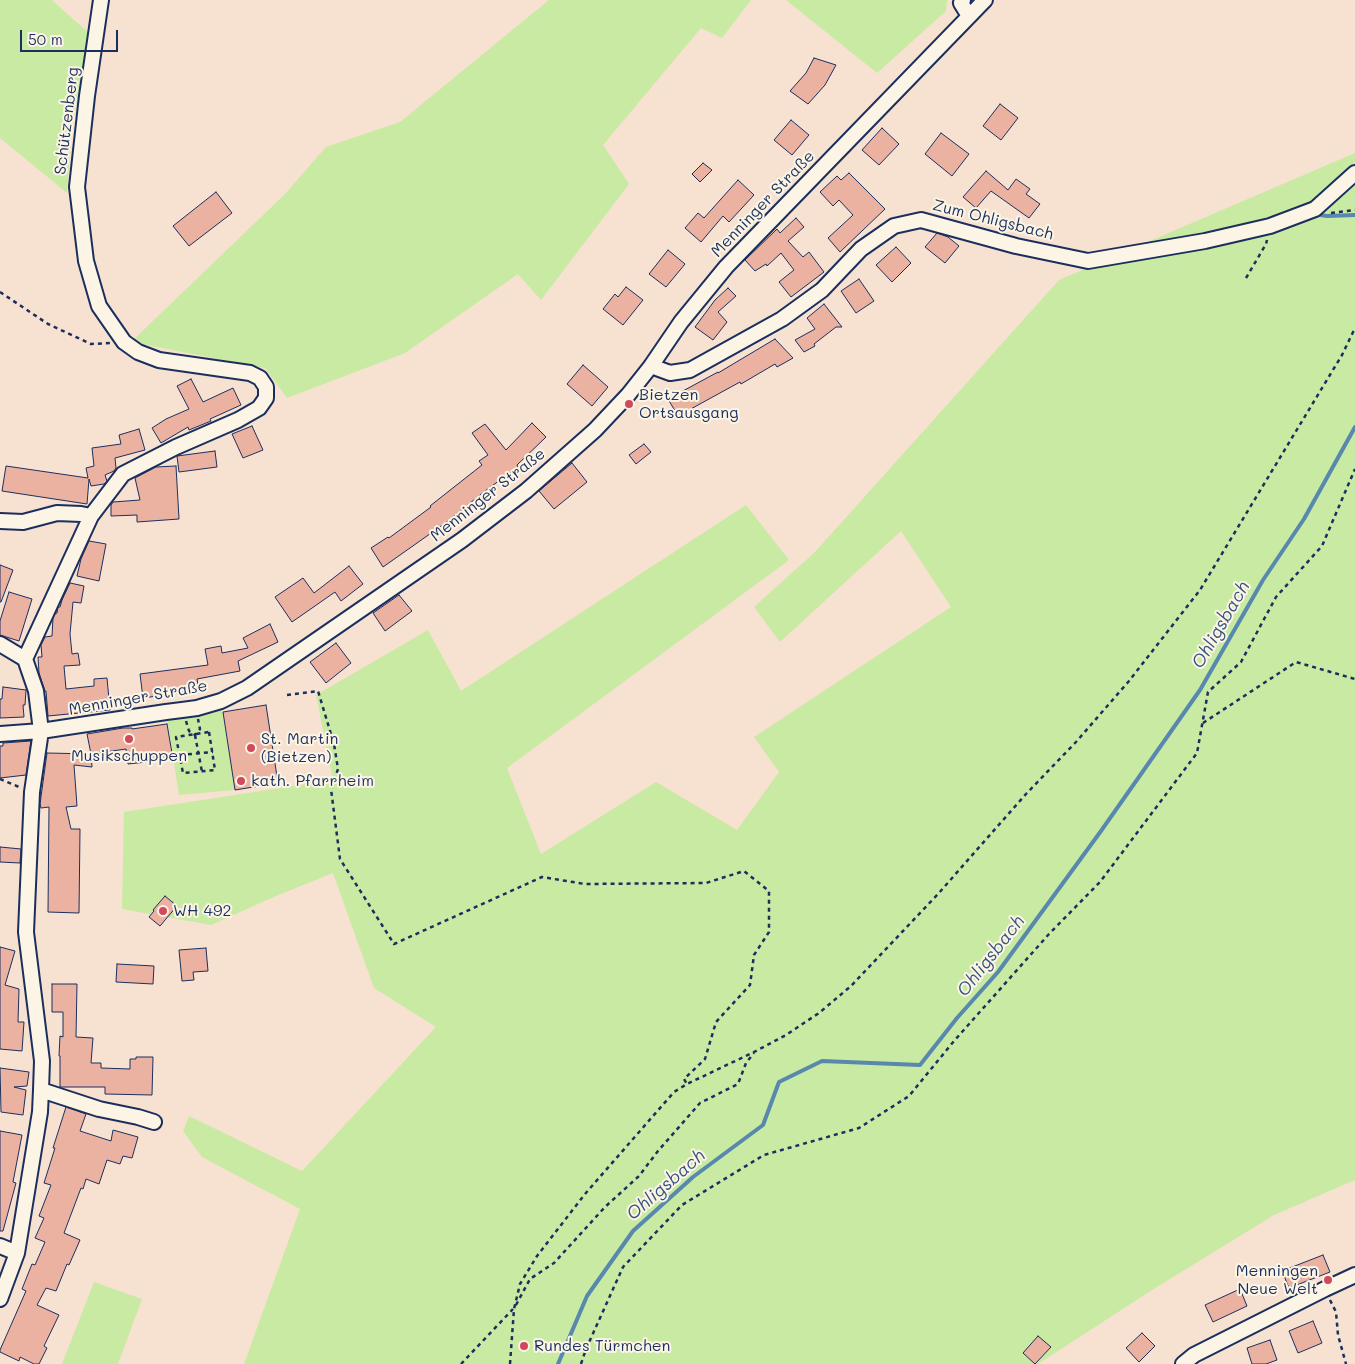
<!DOCTYPE html>
<html>
<head>
<meta charset="utf-8">
<style>
	body { margin:0 }
	#map { position:relative; width:1355px; height:1364px; overflow:hidden; background:#f7e1d1; font-family:Mali,sans-serif }
	canvas { display:block }
	.scale { position:absolute; left:20px; top:30px; width:98px; height:22px; box-sizing:border-box; border:2px solid #1b2f5e; border-top:0; padding-left:6px; font-size:15px; line-height:18px; white-space:nowrap; color:#1b2f5e; -webkit-text-stroke:4px #fcf5e5; paint-order:stroke }
</style>
</head>
<body>
<div id="map">
<canvas width="1355" height="1364"></canvas>
<div class="scale">50 m</div>
</div>
<script>
const ctx = document.querySelector('canvas').getContext('2d');
ctx.lineJoin = 'round';
function fill(path, color) {
  ctx.fillStyle = color;
  ctx.fill(path, 'evenodd');
}
function poly(rows) {
  const path = new Path2D();
  for (const r of rows) {
    path.moveTo(r[0], r[1]);
    for (let i = 2; i < r.length; i += 2) path.lineTo(r[i], r[i + 1]);
  }
  return path;
}
function stroke(path, color, width, dash) {
  ctx.strokeStyle = color;
  ctx.lineWidth = width;
  ctx.lineCap = dash ? 'butt' : 'round';
  ctx.setLineDash(dash || []);
  ctx.stroke(path);
}
function drawText(font, color, halo, rows, align = 'center') {
  ctx.font = font + ' Mali,sans-serif';
  ctx.lineWidth = 4;
  ctx.setLineDash([]);
  ctx.textBaseline = 'middle';
  ctx.strokeStyle = halo;
  ctx.fillStyle = color;
  for (const [text, x, y, turn = 0] of rows) {
    ctx.save();
    ctx.translate(x, y);
    ctx.rotate((+turn || 0) * Math.PI / 180);
    ctx.textAlign = isNaN(turn) ? turn : align;
    if (halo) ctx.strokeText(text, 0, 0);
    ctx.fillText(text, 0, 0);
    ctx.restore();
  }
}
const green = poly([
	[0,0,52,0,91,35,72,127,67,193,0,138],
	[549,0,751,0,722,38,701,28,603,145,629,184,541,300,518,274,405,353,287,398,265,368,131,342,284,195,326,147,400,122],
	[786,0,947,0,946,11,877,73],
	[1355,153,1355,1180,1274,1215,1152,1290,1038,1364,244,1364,300,1209,202,1157,183,1131,189,1116,302,1171,436,1027,374,988,333,873,276,896,211,925,122,909,124,812,333,780,316,695,428,630,461,691,746,505,789,560,507,768,541,854,656,782,737,830,779,772,754,737,951,607,901,531,780,642,754,607,815,552,1059,280],
	[221,701,235,790,179,795,166,712],
	[94,1282,142,1299,118,1364,62,1364]
]);
const stream = poly([
	[1314,214,1327,216,1355,215],
	[558,1364,587,1296,633,1231,693,1177,763,1125,779,1082,822,1061,920,1065,957,1018,998,972,1101,831,1200,690,1263,580,1304,519,1355,427]
]);
const building = poly([
	[814,58,836,65,825,85,808,104,790,91,806,73,814,58],
	[1000,104,1018,118,1001,140,983,126,1000,104],
	[791,120,809,135,792,155,774,140,791,120],
	[882,128,899,144,879,165,862,150,882,128],
	[941,133,969,154,952,176,925,154,941,133],
	[703,163,712,170,700,182,692,174,703,163],
	[986,171,1008,190,1016,179,1030,189,1026,194,1040,204,1029,218,991,191,976,208,963,197,986,171],
	[849,173,885,209,840,252,828,238,853,215,839,200,833,206,820,192,837,176,841,180,849,173],
	[738,180,754,195,729,222,723,216,701,242,685,228,698,213,704,218,738,180],
	[216,192,232,213,189,246,173,226,216,192],
	[796,218,804,227,788,241,803,257,809,252,824,272,791,297,779,282,794,270,781,253,767,266,766,264,755,271,745,260,777,229,780,233,796,218],
	[937,233,948,237,959,246,945,263,925,247,937,233],
	[896,247,911,263,892,282,876,265,896,247],
	[668,250,685,264,666,287,649,274,668,250],
	[859,279,874,301,856,313,841,291,859,279],
	[626,287,643,300,623,325,603,309,615,294,618,297,626,287],
	[728,288,736,296,718,312,727,322,713,340,695,327,715,300,728,288],
	[824,304,842,327,836,327,814,344,815,346,804,352,795,340,815,329,807,318,824,304],
	[775,339,793,358,777,367,775,364,741,384,740,382,678,416,668,399,718,372,718,373,775,339],
	[583,365,608,387,592,406,567,384,583,365],
	[191,379,203,402,233,388,241,405,210,419,211,421,189,430,188,427,161,443,152,428,166,419,189,409,177,386,191,379],
	[532,423,546,437,517,465,518,467,485,491,444,524,383,567,371,548,388,537,389,538,431,507,430,506,482,465,479,461,488,455,472,433,485,424,506,450,532,423],
	[252,426,263,450,243,458,232,434,252,426],
	[139,429,145,450,115,458,116,468,114,471,105,475,107,481,104,484,91,486,89,479,87,504,2,491,6,466,88,478,86,468,94,466,92,448,121,444,119,435,139,429],
	[644,444,651,452,636,464,629,455,644,444],
	[215,451,217,467,179,472,177,456,215,451],
	[572,463,587,482,554,509,539,491,572,463],
	[176,466,179,519,137,522,137,515,111,516,111,505,113,502,140,500,135,478,156,467,176,466],
	[89,541,106,544,99,581,77,576,81,559,89,541],
	[0,565,13,570,1,602,0,602,0,565],
	[349,566,363,584,341,601,335,592,292,622,275,597,303,578,314,593,349,566],
	[70,583,84,586,81,603,73,602,70,634,72,654,78,653,80,665,64,666,66,689,94,686,94,679,107,678,110,710,48,716,46,691,45,691,39,673,38,657,42,657,41,645,45,637,52,636,53,618,55,614,57,613,58,607,60,607,62,600,70,583],
	[9,592,32,599,19,641,0,635,0,621,9,592],
	[399,595,412,611,385,631,373,613,399,595],
	[270,624,278,642,238,661,240,671,197,679,199,690,143,698,140,674,208,665,205,649,221,646,222,653,248,648,243,638,270,624],
	[336,643,351,663,326,683,310,662,336,643],
	[3,687,26,690,25,705,23,705,24,717,0,718,0,699,2,699,3,687],
	[266,705,278,783,235,790,223,712,266,705],
	[167,724,173,759,128,764,126,749,91,754,87,734,123,728,132,728,132,729,167,724],
	[31,741,26,775,0,778,0,746,3,746,3,743,31,741],
	[47,753,91,754,92,767,74,765,77,806,66,807,71,829,80,829,79,913,48,912,49,807,41,808,40,804,47,753],
	[0,847,21,849,20,863,0,862,0,847],
	[165,896,177,906,160,926,149,917,154,911,153,910,165,896],
	[0,947,15,951,5,985,19,989,18,1022,24,1022,22,1051,0,1049,0,947],
	[206,948,208,971,193,972,194,980,182,981,179,950,206,948],
	[117,964,154,966,153,984,116,982,117,964],
	[52,984,77,984,76,1037,93,1038,91,1063,101,1063,101,1068,130,1069,130,1059,136,1059,136,1057,153,1057,152,1095,105,1094,105,1087,60,1087,60,1056,59,1056,60,1036,63,1037,63,1012,52,1012,52,984],
	[0,1068,29,1072,27,1086,14,1087,26,1090,23,1115,1,1112,0,1068],
	[66,1107,86,1114,80,1131,111,1141,113,1130,138,1137,132,1158,123,1156,120,1164,107,1160,99,1184,86,1179,83,1189,81,1188,64,1233,80,1240,69,1265,67,1264,56,1291,46,1288,37,1305,59,1315,44,1346,47,1348,39,1364,34,1364,20,1357,19,1361,0,1352,0,1350,26,1291,22,1289,32,1264,35,1265,45,1242,35,1238,44,1218,39,1216,51,1185,44,1183,55,1148,53,1148,66,1107],
	[0,1131,22,1135,13,1182,16,1183,3,1231,0,1231,0,1131],
	[1323,1255,1330,1272,1289,1288,1282,1271,1323,1255],
	[1240,1289,1247,1306,1213,1322,1205,1305,1240,1289],
	[1313,1321,1322,1343,1298,1353,1289,1331,1313,1321],
	[1142,1333,1155,1346,1139,1362,1126,1348,1142,1333],
	[1038,1336,1051,1347,1035,1364,1023,1353,1038,1336],
	[1270,1340,1277,1360,1266,1364,1252,1364,1247,1348,1270,1340]
]);
const path = poly([
	[1331,213,1355,210],
	[1246,278,1266,244,1267,240],
	[0,292,48,324,91,344,110,343],
	[287,695,318,691,334,744,338,769,331,789,340,859,394,944,542,877,585,884,706,883,744,871,769,891,769,932,754,955,750,985,716,1022,705,1059,684,1079,687,1084],
	[186,721,189,731,195,735,200,729,198,719],
	[1203,723,1296,662,1355,679],
	[209,732,215,770,183,773,176,737,209,732],
	[195,735,202,772],
	[180,755,213,752],
	[0,779,19,787],
	[1330,1300,1336,1312,1338,1335,1346,1364],
	[516,1305,530,1279,554,1263,605,1207,639,1176,658,1151,700,1103,738,1084,746,1063,754,1053],
	[461,1364,513,1309],
	[510,1364,514,1309,520,1284,537,1256,585,1194,674,1092,687,1084,754,1052,786,1035,819,1013,851,986,938,894,1026,794,1076,742,1129,681,1200,590,1342,355,1355,328],
	[581,1364,586,1349,623,1267,682,1205,764,1155,859,1128,909,1096,954,1041,1049,934,1100,882,1197,753,1208,692,1241,662,1276,597,1322,546,1355,469]
]);
const minor = poly([
	[963,0,961,3,969,16],
	[651,366,670,373,690,370,782,319,822,290,861,249,894,226,921,220,1016,246,1088,261,1205,241,1270,226,1315,209,1355,173],
	[0,521,23,522,57,513,81,514,91,516],
	[0,644,25,659],
	[0,734,41,731,166,712,182,710,197,708,221,701,247,688,462,540,526,491,595,430,628,395,651,366,681,322,726,267,985,0],
	[41,1090,99,1109,138,1117,154,1122],
	[0,1246,17,1253],
	[0,1299,17,1253,40,1112,41,1090,42,1061,26,932,32,792,41,731,36,691,25,659,91,516,123,474,176,447,238,420,259,408,266,398,266,387,260,378,250,373,159,360,138,352,124,342,99,306,86,261,77,187,87,96,101,0],
	[1183,1364,1194,1355,1325,1289,1355,1275]
]);
const markers = [
	[629,404,5,"#d1495b"],
	[129,739,5,"#d1495b"],
	[251,748,5,"#d1495b"],
	[241,781,5,"#d1495b"],
	[163,911,5,"#d1495b"],
	[1328,1280,5,"#d1495b"],
	[524,1346,5,"#d1495b"]
];
const streetNames = [
	["Schützenberg",67,121,-83],
	["Menninger Straße",763,204,-46],
	["Zum Ohligsbach",993,220,14],
	["Menninger Straße",488,495,-38],
	["Menninger Straße",138,698,-10]
];
const poiNames = [
	["Bietzen",639,395],
	["Ortsausgang",639,413],
	["St. Martin",261,739],
	["(Bietzen)",261,757],
	["Musikschuppen",129,756,"center"],
	["kath. Pfarrheim",251,781],
	["WH 492",173,911],
	["Menningen",1318,1271,"right"],
	["Neue Welt",1318,1289,"right"],
	["Rundes Türmchen",534,1346]
];
const waterNames = [
	["Ohligsbach",1221,625,-60],
	["Ohligsbach",991,956,-52],
	["Ohligsbach",666,1185,-41]
];
fill(green, '#c9eaa3');
stroke(stream, '#5888ad', 4);
fill(building, '#ebb2a2');
stroke(building, '#1b2f5e', 1);
stroke(minor, '#1b2f5e', 18);
stroke(path, '#1b2f5e', 2.5, [4, 4]);
stroke(minor, '#fcf5e5', 14);
for (const [x, y, r, color] of markers) {
  const dot = new Path2D();
  dot.arc(x, y, r, 0, 2 * Math.PI);
  ctx.fillStyle = color;
  ctx.fill(dot);
  stroke(dot, '#fcf5e5', 2);
}
drawText('16px', '#1b2f5e', '#fcf5e5', streetNames);
drawText('16px', '#1b2f5e', '#fcf5e5', poiNames, 'left');
drawText('italic 18px', '#34547f', '#fcf5e5', waterNames);
</script>
</body>
</html>
